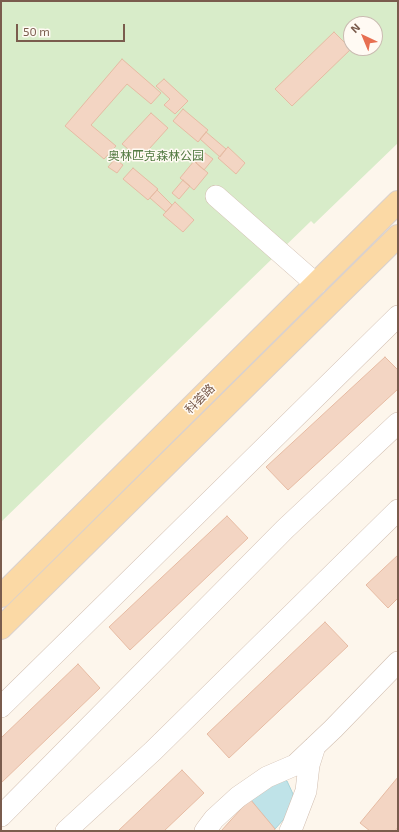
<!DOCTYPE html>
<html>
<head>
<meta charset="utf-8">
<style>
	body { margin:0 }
	#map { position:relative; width:399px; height:832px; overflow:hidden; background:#fdf6ec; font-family:"Exo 2",sans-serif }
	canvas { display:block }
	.frame { position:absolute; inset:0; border:2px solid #7a5c4d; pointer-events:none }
	.north { position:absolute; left:343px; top:16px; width:40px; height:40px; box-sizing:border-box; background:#fffaf3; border:1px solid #cabbb1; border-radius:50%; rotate:316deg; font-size:11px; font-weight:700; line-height:16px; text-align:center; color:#7a5c4d }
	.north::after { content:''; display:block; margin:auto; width:14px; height:18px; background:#e76f51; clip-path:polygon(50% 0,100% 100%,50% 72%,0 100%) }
	.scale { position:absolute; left:16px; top:24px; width:109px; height:18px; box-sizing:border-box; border:2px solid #7a5c4d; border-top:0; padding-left:5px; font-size:12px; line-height:14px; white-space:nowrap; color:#7a5c4d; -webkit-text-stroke:3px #fffaf3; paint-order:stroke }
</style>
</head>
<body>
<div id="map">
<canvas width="399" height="832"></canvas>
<div class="frame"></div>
<div class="north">N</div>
<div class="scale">50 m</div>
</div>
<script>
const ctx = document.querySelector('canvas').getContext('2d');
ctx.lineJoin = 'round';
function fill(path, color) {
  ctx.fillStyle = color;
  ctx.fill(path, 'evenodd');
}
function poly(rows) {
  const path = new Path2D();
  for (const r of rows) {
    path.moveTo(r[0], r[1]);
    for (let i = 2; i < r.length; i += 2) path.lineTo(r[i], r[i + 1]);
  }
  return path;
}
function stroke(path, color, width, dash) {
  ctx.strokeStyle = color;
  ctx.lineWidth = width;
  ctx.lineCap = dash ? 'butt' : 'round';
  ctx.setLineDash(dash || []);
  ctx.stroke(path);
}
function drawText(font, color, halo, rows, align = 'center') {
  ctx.font = font + ' "Exo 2","Noto Sans SC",sans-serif';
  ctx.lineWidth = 3;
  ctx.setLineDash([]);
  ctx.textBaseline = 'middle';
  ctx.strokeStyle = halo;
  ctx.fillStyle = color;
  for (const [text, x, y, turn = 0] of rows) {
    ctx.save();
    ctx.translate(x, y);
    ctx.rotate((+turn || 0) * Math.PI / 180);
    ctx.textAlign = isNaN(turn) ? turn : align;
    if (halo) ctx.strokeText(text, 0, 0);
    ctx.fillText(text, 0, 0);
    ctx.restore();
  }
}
const green = poly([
	[1,1,398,1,398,143,314,224,311,221,1,522],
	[351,24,375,24,375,48,351,48]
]);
const water = poly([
	[283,779,287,781,293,794,293,803,284,819,275,829,250,799,283,779]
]);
const building = poly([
	[334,32,351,49,292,106,275,89,334,32],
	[122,59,161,93,151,104,127,84,91,125,116,146,104,159,65,126,122,59],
	[164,79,188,101,175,114,164,105,170,99,156,86,164,79],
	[183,109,208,130,198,142,173,121,183,109],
	[151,113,168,128,140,159,122,144,151,113],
	[206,132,226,149,220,157,200,139,206,132],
	[228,147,245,163,236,174,218,158,228,147],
	[205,153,213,159,204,170,196,163,205,153],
	[115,159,123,165,117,173,108,167,115,159],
	[194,161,208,173,194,190,180,178,194,161],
	[133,168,158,189,148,200,123,179,133,168],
	[183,180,190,186,179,199,172,193,183,180],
	[157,190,172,205,166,212,150,198,157,190],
	[175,202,194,220,183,232,163,215,175,202],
	[385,357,398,370,398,389,288,490,266,467,385,357],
	[227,516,248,538,130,650,109,627,227,516],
	[398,555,398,598,388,608,366,585,398,555],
	[325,622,348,646,229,758,207,734,325,622],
	[78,664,100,688,1,783,1,738,78,664],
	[182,770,204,793,164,831,118,831,182,770],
	[398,777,398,827,395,831,370,831,360,823,398,777],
	[250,799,275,829,274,831,221,831,250,799]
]);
const minor = poly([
	[216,196,316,284],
	[1,707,398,316],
	[1,816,285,529,398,423],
	[66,831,153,751,398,510],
	[205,831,214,819,238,797,267,777,295,765,333,729,398,662],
	[290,831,293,825,306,791,309,765,315,746]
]);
const major = poly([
	[1,596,398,202],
	[1,628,398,236]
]);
const parkNames = [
	["奥林匹克森林公园",156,156]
];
const streetNames = [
	["科荟路",200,399,-45]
];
fill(green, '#d8ecc9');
fill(water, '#bfe3e8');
stroke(water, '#a5d3da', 1);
fill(building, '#f3d5c3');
stroke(building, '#e6bba3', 1);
stroke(minor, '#d1beb0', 22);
stroke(major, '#dad1cd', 24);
stroke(minor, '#fff', 21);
stroke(major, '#fbd9a5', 22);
drawText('12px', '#537a41', '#fffaf3', parkNames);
drawText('12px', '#7a5c4d', '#fffaf3', streetNames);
</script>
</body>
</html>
